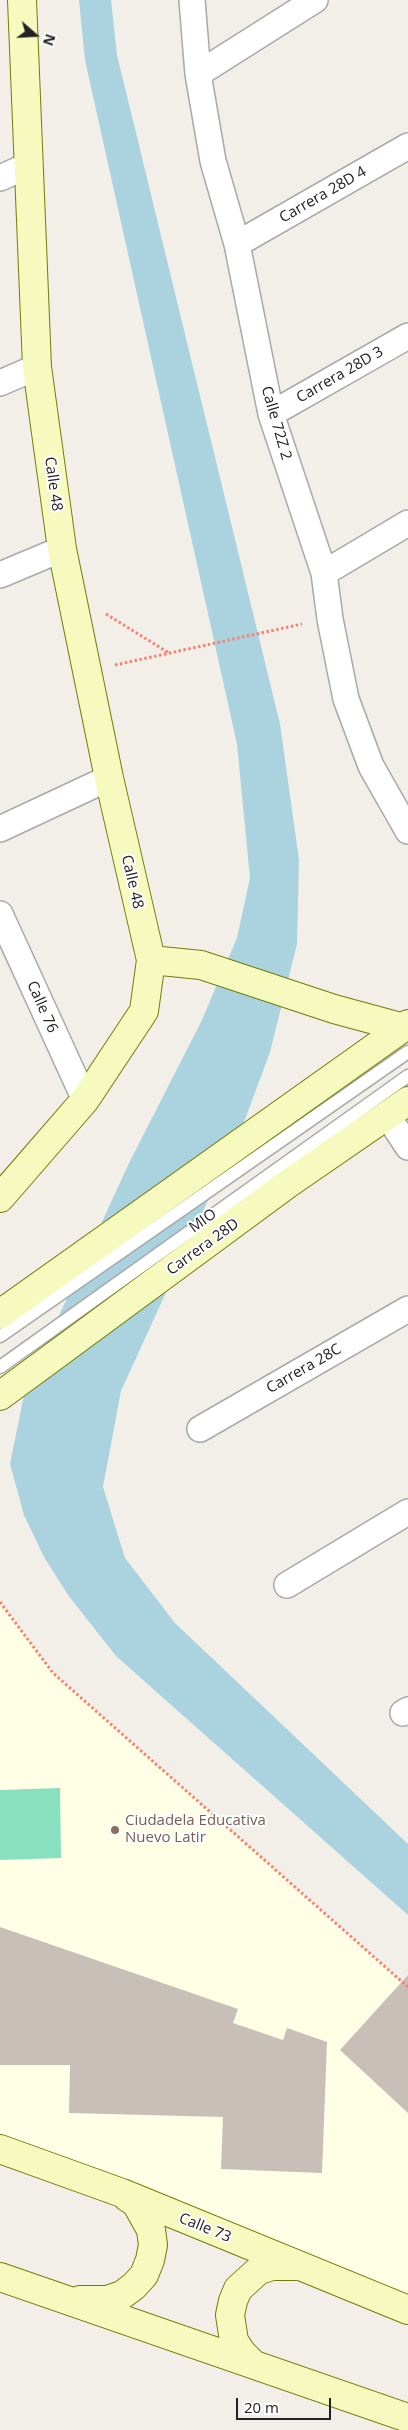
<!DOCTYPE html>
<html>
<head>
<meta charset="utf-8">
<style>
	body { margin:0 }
	#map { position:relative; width:408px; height:2430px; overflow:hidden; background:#f2efe9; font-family:"Open Sans",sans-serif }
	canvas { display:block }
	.north { position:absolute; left:10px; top:10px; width:50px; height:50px; -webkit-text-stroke:4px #fff; paint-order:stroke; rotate:109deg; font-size:14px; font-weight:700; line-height:20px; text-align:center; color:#222 }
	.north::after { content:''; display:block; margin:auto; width:18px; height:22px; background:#222; clip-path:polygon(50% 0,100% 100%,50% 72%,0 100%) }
	.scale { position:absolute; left:236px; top:2398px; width:95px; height:22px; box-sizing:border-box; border:2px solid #222; border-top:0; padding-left:6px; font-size:15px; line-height:18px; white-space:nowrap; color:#222; -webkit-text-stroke:4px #fff; paint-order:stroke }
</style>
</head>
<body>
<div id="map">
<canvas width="408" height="2430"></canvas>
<div class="north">N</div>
<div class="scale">20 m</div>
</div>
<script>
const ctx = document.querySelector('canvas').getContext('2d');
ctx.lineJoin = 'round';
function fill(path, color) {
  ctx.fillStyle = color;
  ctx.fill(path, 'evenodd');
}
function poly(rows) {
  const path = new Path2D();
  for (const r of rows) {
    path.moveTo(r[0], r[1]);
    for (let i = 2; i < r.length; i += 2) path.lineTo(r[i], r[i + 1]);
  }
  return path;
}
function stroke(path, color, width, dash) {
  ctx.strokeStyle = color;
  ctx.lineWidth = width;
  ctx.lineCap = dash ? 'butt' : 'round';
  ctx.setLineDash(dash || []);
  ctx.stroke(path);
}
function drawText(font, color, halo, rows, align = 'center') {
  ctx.font = font + ' "Open Sans",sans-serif';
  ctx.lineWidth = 4;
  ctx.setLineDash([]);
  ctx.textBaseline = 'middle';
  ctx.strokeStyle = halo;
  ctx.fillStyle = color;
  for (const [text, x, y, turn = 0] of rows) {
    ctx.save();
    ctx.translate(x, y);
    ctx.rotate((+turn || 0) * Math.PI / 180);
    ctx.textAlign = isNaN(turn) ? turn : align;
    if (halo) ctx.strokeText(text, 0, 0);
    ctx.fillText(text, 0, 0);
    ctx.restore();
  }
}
const education = poly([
	[0,1602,54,1673,408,1987,408,2310,0,2149]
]);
const pitch = poly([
	[60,1788,61,1858,0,1860,0,1790]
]);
const water = poly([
	[79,0,111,0,117,55,280,724,299,860,297,944,270,1052,246,1117,121,1391,103,1487,125,1558,175,1623,408,1844,408,1915,116,1656,68,1595,44,1557,24,1515,10,1464,25,1390,129,1163,201,1022,237,938,250,878,237,744,85,60]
]);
const building = poly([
	[0,1927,238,2009,233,2023,283,2040,287,2028,327,2042,322,2173,221,2169,223,2117,69,2113,70,2065,0,2065],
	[408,1975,408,2113,340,2050]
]);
const path = poly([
	[106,614,169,653],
	[115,665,302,624],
	[0,1602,53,1673,408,1987]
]);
const lane = poly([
	[0,1336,408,1052],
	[0,1367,408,1076]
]);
const street = poly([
	[192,0,198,74,213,161,237,244,271,414,324,573,330,619,346,699,371,766,408,831],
	[198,74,315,0],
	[0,178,29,165],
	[237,244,408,146],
	[0,383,37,367],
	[271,414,408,336],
	[324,573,408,523],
	[0,575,62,549],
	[0,829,109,778],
	[0,914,85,1100],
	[387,1115,408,1147],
	[200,1429,408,1309],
	[287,1585,408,1512],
	[403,1713,408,1710]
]);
const secondary = poly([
	[151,960,201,965,334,1009,404,1028],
	[0,1198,85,1100,144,1011,151,960,109,778,62,549,37,367,22,0],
	[0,1314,408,1024],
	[0,1396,289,1183,408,1101],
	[0,2149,122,2193,408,2310],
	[0,2277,408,2418],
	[80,2300,107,2300,122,2295,134,2286,144,2275,150,2260,153,2245,151,2230,136,2203,127,2197],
	[252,2363,242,2353,234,2341,230,2315,233,2301,238,2289,259,2270,272,2266,295,2266]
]);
const markers = [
	[115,1830,5,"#8d6e63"]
];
const streetNames = [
	["Carrera 28D 4",323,195,-30],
	["Carrera 28D 3",340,375,-30],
	["Calle 72Z 2",276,423,74],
	["Calle 48",53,484,82],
	["Calle 48",132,882,77],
	["Calle 76",42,1007,66],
	["MIO",203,1221,-36],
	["Carrera 28D",203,1247,-36],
	["Carrera 28C",304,1369,-30],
	["Calle 73",205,2228,22]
];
const educationNames = [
	["Ciudadela Educativa",125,1821],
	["Nuevo Latir",125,1838]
];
fill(education, '#ffffe5');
fill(pitch, '#88e0be');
fill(water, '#aad3df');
fill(building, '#c7bfb8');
stroke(lane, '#a9a9a9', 15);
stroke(street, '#a9a9a9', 28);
stroke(secondary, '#707d05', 30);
stroke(path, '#fa8072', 3, [2.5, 2.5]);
stroke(lane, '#fff', 12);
stroke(street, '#fff', 25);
stroke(secondary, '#f7fabf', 28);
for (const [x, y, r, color] of markers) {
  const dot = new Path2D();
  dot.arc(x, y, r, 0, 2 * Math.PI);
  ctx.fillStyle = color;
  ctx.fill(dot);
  stroke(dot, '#fff', 2);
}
drawText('15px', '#222', '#fff', streetNames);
drawText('15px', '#785e54', '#fff', educationNames, 'left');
</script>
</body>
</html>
